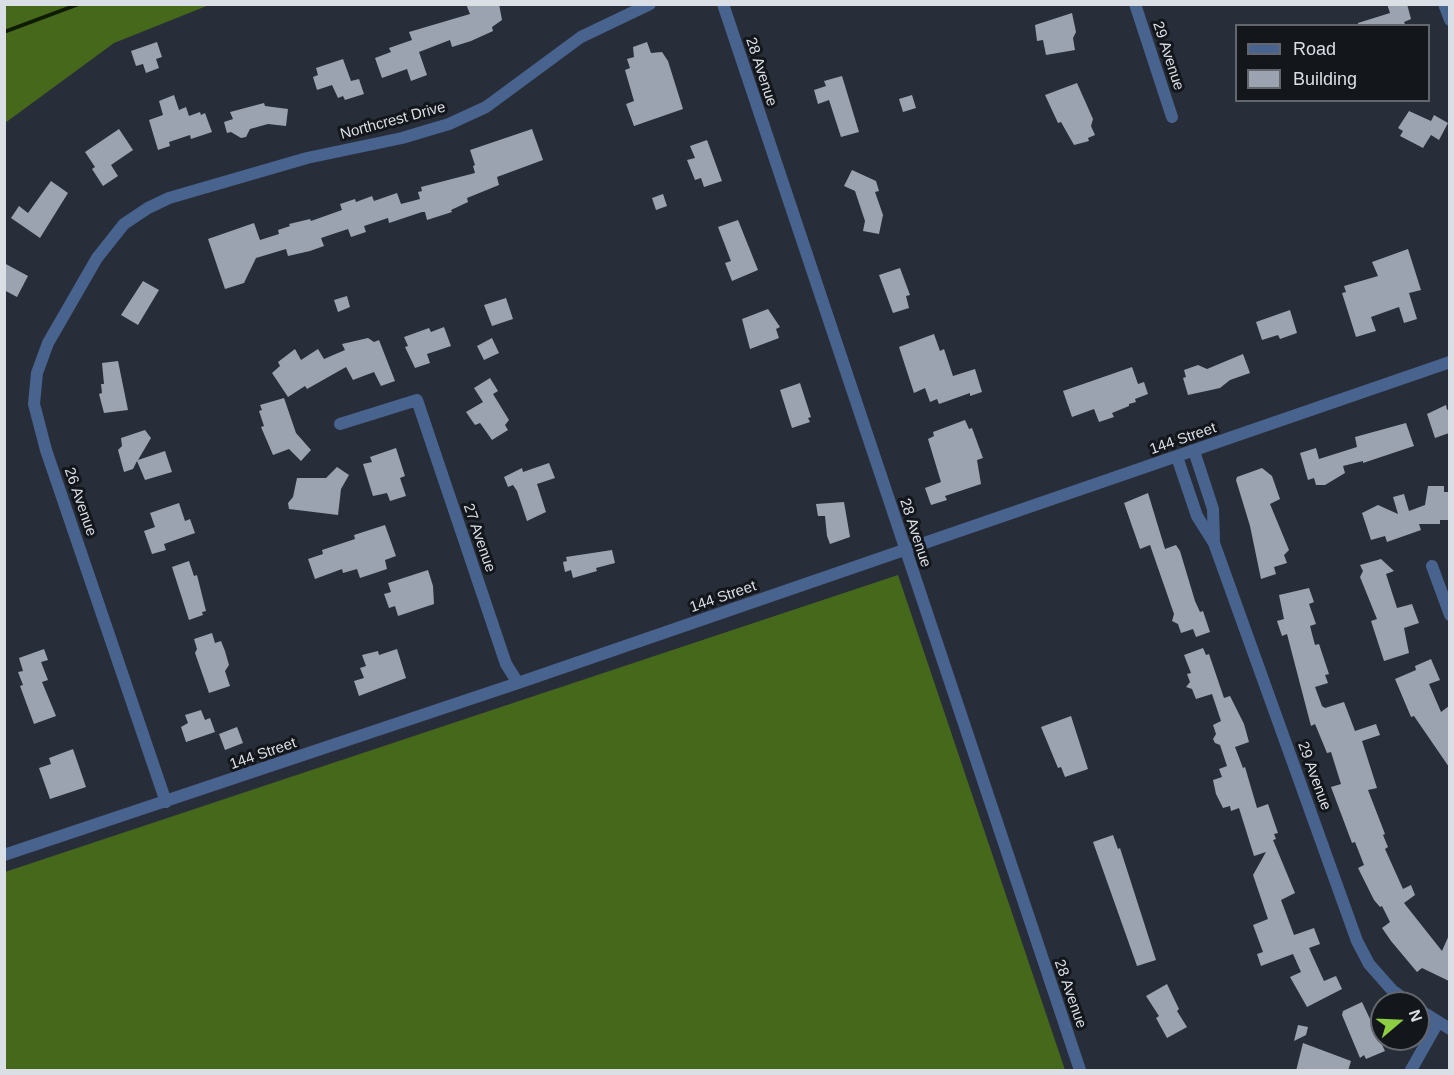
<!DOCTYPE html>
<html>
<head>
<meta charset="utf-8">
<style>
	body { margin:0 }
	#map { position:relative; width:1454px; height:1075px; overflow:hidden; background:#282e39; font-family:Arial,sans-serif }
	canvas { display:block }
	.frame { position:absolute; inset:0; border:6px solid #dadfe6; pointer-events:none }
	.legend { position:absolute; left:1235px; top:24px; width:195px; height:78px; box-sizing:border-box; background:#13161b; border:2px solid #63666c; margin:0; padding:8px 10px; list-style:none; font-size:18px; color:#dadfe6 }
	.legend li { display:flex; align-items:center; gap:12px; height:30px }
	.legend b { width:30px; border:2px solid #63666c }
	.north { position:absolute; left:1370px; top:991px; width:60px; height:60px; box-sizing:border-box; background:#13161b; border:2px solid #63666c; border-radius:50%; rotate:71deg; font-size:16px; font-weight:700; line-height:24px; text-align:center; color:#dadfe6 }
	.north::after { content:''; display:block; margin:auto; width:21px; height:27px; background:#8ece43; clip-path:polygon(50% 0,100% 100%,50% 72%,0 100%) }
</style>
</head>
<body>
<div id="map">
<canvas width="1454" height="1075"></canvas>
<div class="frame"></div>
<ul class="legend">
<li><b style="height:8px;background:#49638f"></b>Road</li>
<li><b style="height:16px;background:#9ba3b1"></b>Building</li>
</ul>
<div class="north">N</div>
</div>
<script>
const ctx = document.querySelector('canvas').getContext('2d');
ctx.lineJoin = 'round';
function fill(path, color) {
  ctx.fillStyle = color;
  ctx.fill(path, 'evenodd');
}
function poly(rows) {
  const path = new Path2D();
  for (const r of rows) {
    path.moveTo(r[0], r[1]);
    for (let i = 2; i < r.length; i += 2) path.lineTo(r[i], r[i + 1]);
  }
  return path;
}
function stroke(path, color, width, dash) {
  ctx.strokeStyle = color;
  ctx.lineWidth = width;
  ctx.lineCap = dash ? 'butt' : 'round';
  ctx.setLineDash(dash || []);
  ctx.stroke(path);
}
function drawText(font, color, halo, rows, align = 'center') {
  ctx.font = font + ' Arial,sans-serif';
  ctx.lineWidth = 6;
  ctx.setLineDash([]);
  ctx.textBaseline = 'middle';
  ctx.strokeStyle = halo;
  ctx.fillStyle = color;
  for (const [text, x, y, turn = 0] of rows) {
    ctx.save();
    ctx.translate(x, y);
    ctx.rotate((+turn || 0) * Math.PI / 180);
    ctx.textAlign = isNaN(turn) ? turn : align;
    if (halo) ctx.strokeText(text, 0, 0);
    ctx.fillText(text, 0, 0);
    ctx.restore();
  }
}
const forest = poly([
	[5,4,209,4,209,5,114,43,5,123],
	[898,575,1065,1070,5,1070,5,872]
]);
const stream = poly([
	[4,32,79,4]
]);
const building = poly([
	[466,4,499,4,502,20,492,27,493,31,471,41,452,47,450,40,419,52,427,75,411,81,407,69,382,78,375,58,391,52,389,48,412,40,409,32,470,14],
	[1387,4,1407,4,1411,19,1404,22,1406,26,1358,26,1358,23,1390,13],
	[1072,13,1076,32,1073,38,1075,50,1046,55,1043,40,1037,41,1035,25],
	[157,42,162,57,156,59,159,68,146,73,143,64,136,66,131,51],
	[647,42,651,53,662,52,668,61,683,109,634,126,626,104,634,101,625,70,630,68,627,59,634,57,633,47],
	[343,59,351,81,359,79,364,94,345,100,343,96,338,98,332,85,317,90,313,77,318,75,316,68],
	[842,76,859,132,841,137,829,100,818,104,814,90,826,86,824,81],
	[1077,83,1093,119,1091,126,1095,135,1088,138,1089,141,1074,145,1061,122,1058,123,1045,95],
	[174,95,179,110,186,107,189,116,200,112,201,115,205,113,212,132,191,139,190,135,169,142,170,146,158,150,149,120,163,115,159,101],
	[912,95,916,108,903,112,899,99],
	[264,103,265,106,288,109,286,126,268,124,250,129,246,137,241,138,231,132,227,133,224,122,233,119,230,112],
	[1409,111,1431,121,1434,115,1448,123,1439,140,1431,135,1423,148,1400,136,1403,131,1398,128],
	[119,129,133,150,111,165,118,176,103,186,92,169,95,167,85,152],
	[532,129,543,160,497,177,499,185,467,198,468,202,451,210,452,212,427,220,425,212,422,212,389,223,388,218,364,226,366,232,351,237,348,229,321,238,324,246,310,251,288,256,286,249,256,258,244,283,225,289,208,239,254,223,260,240,279,234,278,230,290,226,289,224,310,219,311,221,342,210,340,204,355,199,356,202,372,196,374,201,397,193,401,204,420,199,418,192,422,191,421,187,475,173,473,166,475,165,470,150],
	[707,140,722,181,704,187,701,178,695,180,687,160,695,158,690,146],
	[852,170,876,181,879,191,875,192,883,215,879,234,863,231,865,221,855,191,844,186],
	[51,181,68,193,40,238,11,218,19,206,28,213],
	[663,194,667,206,656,210,652,198],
	[738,220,758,270,732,281,725,263,731,261,718,227],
	[1408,249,1421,290,1409,293,1417,319,1404,323,1399,307,1371,317,1376,331,1356,337,1342,293,1346,292,1344,286,1378,276,1372,262],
	[4,263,28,276,17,297,4,290],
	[900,268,910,295,906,296,909,308,893,313,879,275],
	[143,281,159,290,138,325,121,315],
	[347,296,350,307,338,312,334,300],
	[506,298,513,319,492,326,484,305],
	[768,309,780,327,776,329,779,338,750,349,742,319],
	[1290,310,1297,333,1280,339,1278,335,1262,340,1256,322],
	[444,327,451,346,427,354,430,363,415,368,405,347,408,346,404,337,429,328,431,332],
	[934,334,940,351,944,349,953,376,975,369,982,392,970,396,970,393,939,404,937,399,930,402,925,388,914,393,899,347],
	[368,338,374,342,379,340,395,381,381,386,374,372,353,380,346,367,307,389,305,386,288,397,272,373,280,366,278,362,295,349,301,360,318,349,324,359,345,350,342,344],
	[492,338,499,353,484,360,477,346],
	[1243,354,1250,373,1230,380,1220,388,1188,395,1183,378,1186,377,1184,370,1198,365,1207,369],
	[118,361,128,410,104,413,99,394,102,393,101,384,104,384,102,363],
	[1132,367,1138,384,1144,382,1148,394,1135,399,1136,402,1129,404,1129,406,1112,413,1114,417,1099,422,1094,409,1072,417,1063,391],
	[490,378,498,391,493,394,509,420,505,425,508,430,492,440,480,423,475,425,466,412,483,402,474,388],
	[800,383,811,417,808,418,810,422,792,428,780,390],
	[284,398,296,433,311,450,301,461,289,449,273,455,261,427,264,426,259,411,262,410,260,405],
	[1446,405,1447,410,1449,409,1449,433,1435,438,1427,414],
	[965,420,969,429,972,428,983,458,977,460,981,484,945,496,947,500,931,505,925,488,941,482,928,439,934,436,933,432],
	[1406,423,1414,446,1363,463,1363,461,1343,466,1345,473,1325,485,1316,485,1314,478,1308,480,1300,453,1316,448,1319,459,1357,447,1355,437],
	[145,430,151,438,138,460,165,451,172,472,145,480,137,461,133,469,124,472,118,450,122,446,121,438],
	[396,448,405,476,400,478,406,496,390,501,387,493,373,496,363,464,372,462,370,457],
	[549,463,555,478,537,484,546,512,527,521,517,491,513,485,508,487,504,477,522,468,523,472],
	[337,467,349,475,341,489,338,515,289,509,288,503,293,497,297,478,326,478],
	[1262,468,1272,476,1280,499,1270,504,1289,550,1284,555,1287,563,1274,567,1276,574,1261,579,1250,526,1236,480,1237,477],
	[1428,486,1444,486,1444,492,1449,492,1449,520,1440,520,1440,524,1419,524,1421,530,1387,542,1385,536,1371,540,1362,513,1378,505,1398,514,1393,497,1404,494,1409,511,1425,505],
	[1148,493,1165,549,1176,545,1180,551,1195,601,1200,612,1203,611,1210,632,1196,637,1193,629,1181,633,1178,624,1172,621,1174,614,1150,545,1140,549,1124,503],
	[844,502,850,537,830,544,827,536,825,516,818,516,816,504],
	[179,503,185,521,190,519,195,533,164,544,166,550,152,554,144,531,155,527,150,513],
	[385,525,396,556,385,560,387,569,360,578,357,569,343,573,342,569,315,579,308,559,323,554,322,550,355,539,354,535],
	[612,550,615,563,596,568,597,571,573,578,571,570,565,572,563,562,567,561,566,557],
	[1381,559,1394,571,1386,574,1397,608,1412,604,1419,623,1404,628,1409,653,1384,661,1371,621,1377,619,1360,577,1363,571,1360,565],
	[189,561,194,576,197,575,206,611,202,612,203,615,189,620,172,567],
	[428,570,433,586,434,604,398,616,395,606,389,608,384,594,391,592,388,583],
	[1309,588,1314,602,1309,604,1316,624,1310,626,1315,645,1319,644,1329,674,1325,675,1328,683,1315,687,1322,706,1325,708,1344,702,1355,731,1376,724,1380,735,1362,741,1377,788,1368,790,1385,834,1383,835,1388,847,1385,849,1403,889,1411,885,1415,895,1404,903,1442,951,1449,935,1449,981,1422,968,1417,972,1391,941,1382,928,1390,922,1382,906,1380,907,1374,900,1358,868,1364,865,1355,842,1352,843,1331,787,1341,784,1331,752,1327,753,1315,724,1311,726,1287,634,1282,636,1277,621,1284,619,1279,595],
	[212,633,215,643,221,641,225,651,229,665,225,671,230,686,209,693,195,653,197,649,194,639],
	[1203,648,1206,655,1209,654,1224,698,1230,696,1244,724,1249,742,1235,747,1243,768,1245,767,1257,808,1268,804,1278,833,1274,834,1276,839,1273,840,1295,893,1281,900,1294,935,1314,928,1320,944,1309,948,1324,981,1336,976,1342,989,1307,1007,1290,977,1301,972,1293,954,1261,966,1257,954,1263,952,1253,925,1268,919,1253,875,1266,852,1254,856,1239,808,1231,811,1230,806,1223,808,1216,794,1213,780,1222,777,1219,769,1227,766,1220,745,1215,743,1213,739,1216,734,1213,725,1221,721,1212,694,1196,699,1192,689,1186,687,1190,682,1187,674,1191,673,1184,655],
	[44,649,48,660,41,662,48,680,42,682,56,716,34,724,20,686,23,685,18,672,23,671,19,658],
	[397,649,406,678,359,696,354,681,364,678,360,668,366,666,362,655,378,651,379,655],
	[1431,659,1440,680,1429,684,1441,712,1449,706,1449,767,1414,716,1411,717,1395,679,1416,670,1415,666],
	[201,710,205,720,210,718,215,732,186,742,181,727,188,723,185,715],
	[1071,716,1088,769,1065,777,1061,767,1058,768,1041,727],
	[237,727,243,743,225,750,219,734],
	[73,749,86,787,50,799,39,768,51,764,49,758],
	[1113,835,1118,849,1120,848,1156,960,1137,966,1093,842],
	[1167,984,1179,1009,1177,1011,1187,1027,1167,1038,1156,1018,1159,1016,1146,996],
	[1362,1002,1385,1051,1366,1059,1364,1055,1360,1058,1342,1015,1343,1011],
	[1298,1025,1308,1027,1306,1035,1294,1041],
	[1303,1043,1351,1061,1348,1071,1296,1071]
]);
const minor = poly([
	[723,4,1080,1070],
	[1135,4,1172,117],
	[1444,4,1450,20],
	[340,424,417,400,506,664,518,683],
	[1194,451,1213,509,1214,542],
	[1177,457,1197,516,1214,543,1357,941,1369,964,1392,990,1410,1003],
	[1432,566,1450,615],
	[166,802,46,450,34,404,37,373,48,343,97,258,124,224,148,208,169,198,307,158,402,138,449,124,486,107,581,37,650,4],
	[4,855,518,683,1450,362],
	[1418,1009,1450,1029],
	[1411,1070,1437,1024]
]);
const streetNames = [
	["29 Avenue",1168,56,72],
	["28 Avenue",761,72,72],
	["Northcrest Drive",393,121,-15],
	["144 Street",1183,439,-19],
	["26 Avenue",80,502,71],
	["28 Avenue",915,533,72],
	["27 Avenue",479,538,71],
	["144 Street",723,597,-19],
	["144 Street",263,754,-19],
	["29 Avenue",1314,776,70],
	["28 Avenue",1070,994,71]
];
fill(forest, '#45681a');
stroke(stream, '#0f1b04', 4);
fill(building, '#9ba3b1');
stroke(minor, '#49638f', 12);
drawText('15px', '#dadfe6', '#13161b', streetNames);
</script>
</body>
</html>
